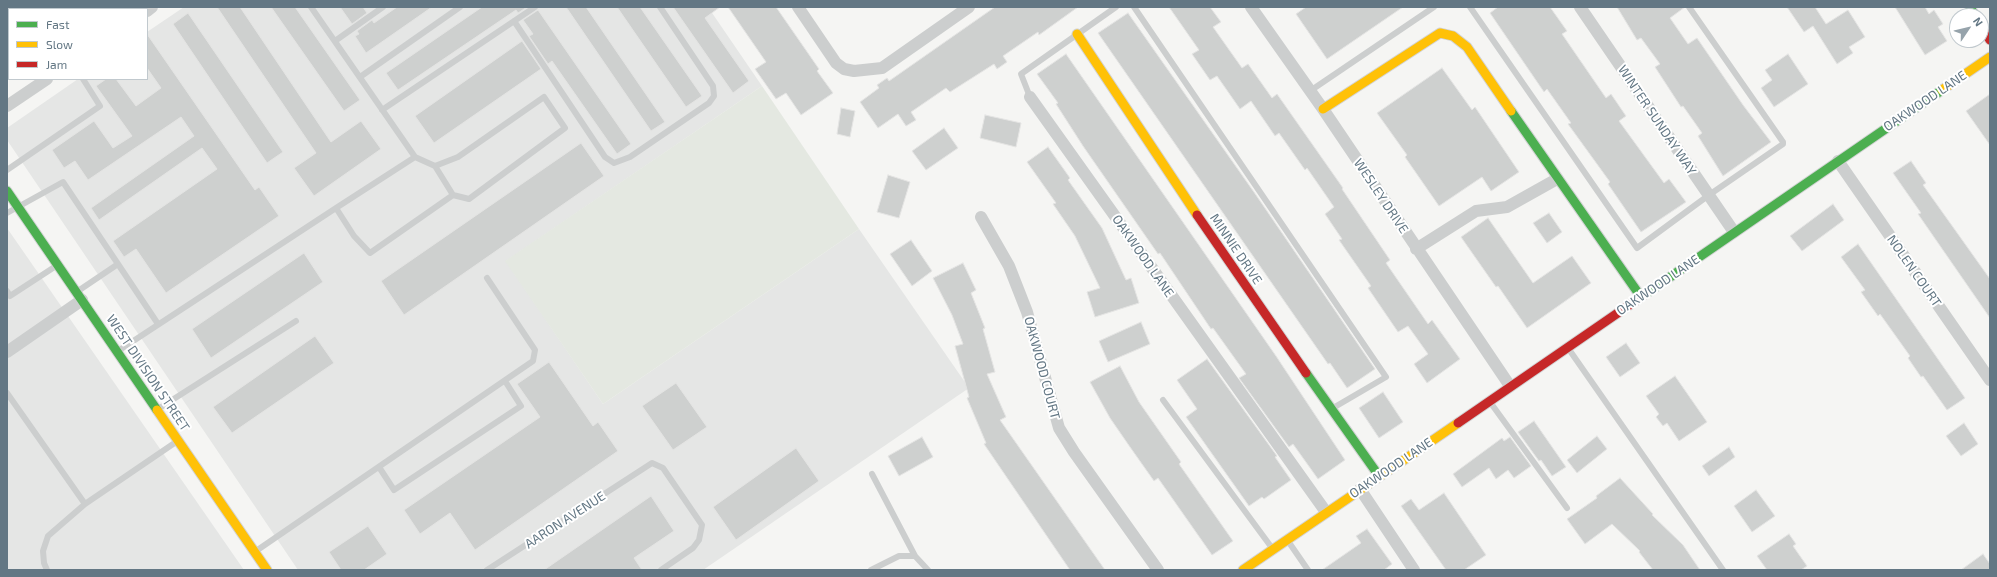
<!DOCTYPE html>
<html>
<head>
<meta charset="utf-8">
<style>
	body { margin:0 }
	#map { position:relative; width:1997px; height:577px; overflow:hidden; background:#f5f5f3; font-family:"Exo 2",sans-serif }
	canvas { display:block }
	.frame { position:absolute; inset:0; border:8px solid #637784; pointer-events:none }
	.legend { position:absolute; left:8px; top:8px; width:140px; height:72px; box-sizing:border-box; background:#fff; border:1px solid #c1c9ce; margin:0; padding:5px 7px; list-style:none; font-size:12px; color:#637784 }
	.legend li { display:flex; align-items:center; gap:8px; height:20px }
	.legend b { width:20px; border:1px solid #c1c9ce }
	.north { position:absolute; left:1949px; top:8px; width:40px; height:40px; box-sizing:border-box; background:#fff; border:1px solid #c1c9ce; border-radius:50%; rotate:55deg; font-size:11px; font-weight:700; line-height:16px; text-align:center; color:#637784 }
	.north::after { content:''; display:block; margin:auto; width:14px; height:18px; background:#96a3ab; clip-path:polygon(50% 0,100% 100%,50% 72%,0 100%) }
</style>
</head>
<body>
<div id="map">
<canvas width="1997" height="577"></canvas>
<div class="frame"></div>
<ul class="legend">
<li><b style="height:5px;background:#4caf50"></b>Fast</li>
<li><b style="height:5px;background:#ffc107"></b>Slow</li>
<li><b style="height:5px;background:#c62828"></b>Jam</li>
</ul>
<div class="north">N</div>
</div>
<script>
const ctx = document.querySelector('canvas').getContext('2d');
ctx.lineJoin = 'round';
function fill(path, color) {
  ctx.fillStyle = color;
  ctx.fill(path, 'evenodd');
}
function poly(rows) {
  const path = new Path2D();
  for (const r of rows) {
    path.moveTo(r[0], r[1]);
    for (let i = 2; i < r.length; i += 2) path.lineTo(r[i], r[i + 1]);
  }
  return path;
}
function stroke(path, color, width, dash) {
  ctx.strokeStyle = color;
  ctx.lineWidth = width;
  ctx.lineCap = dash ? 'butt' : 'round';
  ctx.setLineDash(dash || []);
  ctx.stroke(path);
}
function drawText(font, color, halo, rows, align = 'center') {
  ctx.font = font + ' "Exo 2",sans-serif';
  ctx.lineWidth = 4;
  ctx.setLineDash([]);
  ctx.textBaseline = 'middle';
  ctx.strokeStyle = halo;
  ctx.fillStyle = color;
  for (const [text, x, y, turn = 0] of rows) {
    ctx.save();
    ctx.translate(x, y);
    ctx.rotate((+turn || 0) * Math.PI / 180);
    ctx.textAlign = isNaN(turn) ? turn : align;
    if (halo) ctx.strokeText(text, 0, 0);
    ctx.fillText(text, 0, 0);
    ctx.restore();
  }
}
const built = poly([
	[184,7,708,7,762,86,506,261,603,404,859,229,969,388,703,570,298,570,7,140,7,128,78,79,147,79,147,32],
	[7,228,244,570,7,570]
]);
const green = poly([
	[762,86,859,229,603,404,505,261]
]);
const building = poly([
	[217,7,240,7,331,142,361,121,381,149,314,196,294,168,316,153,217,7],
	[271,7,295,7,360,100,344,111,271,7],
	[340,7,363,7,367,13,352,24,340,7],
	[397,7,432,7,366,53,355,36,359,34,357,31,372,20,374,23,397,7],
	[482,7,527,7,518,13,516,10,398,90,386,73,482,7],
	[566,7,586,7,665,122,651,131,566,7],
	[617,7,640,7,702,96,686,107,617,7],
	[673,7,720,7,705,18,749,81,733,93,673,7],
	[728,7,776,7,819,69,817,71,833,93,801,115,786,93,776,99,755,69,766,62,728,7],
	[995,7,1078,7,1039,35,1038,32,1003,56,1007,62,997,69,994,64,950,92,946,88,911,112,916,120,906,126,898,114,878,128,860,102,879,88,877,85,887,78,889,81,995,7],
	[1169,7,1210,7,1221,22,1213,27,1242,68,1248,64,1272,98,1277,94,1343,188,1342,189,1390,260,1386,263,1428,324,1432,320,1460,359,1427,383,1414,364,1428,354,1408,326,1398,332,1368,288,1371,286,1339,240,1342,239,1325,214,1334,207,1307,168,1305,170,1279,133,1275,136,1251,101,1240,109,1217,76,1210,80,1192,54,1199,50,1169,7],
	[1306,7,1403,7,1327,59,1296,14,1306,7],
	[1498,7,1550,7,1567,31,1562,34,1606,98,1611,94,1626,116,1619,121,1664,183,1669,179,1686,202,1641,232,1608,184,1610,182,1568,124,1571,123,1547,89,1544,92,1490,13,1498,7],
	[1617,7,1685,7,1670,18,1688,44,1697,38,1743,105,1771,142,1723,176,1698,136,1702,133,1683,106,1681,107,1655,67,1660,64,1641,38,1637,40,1617,7],
	[1787,7,1815,7,1826,24,1848,10,1865,37,1849,47,1853,53,1837,64,1813,26,1804,32,1787,7],
	[1895,7,1925,7,1929,14,1934,10,1943,24,1938,27,1947,41,1925,55,1895,7],
	[538,10,631,144,617,154,552,61,548,64,529,36,533,34,523,20,538,10],
	[188,13,283,152,267,163,173,24,188,13],
	[1128,13,1256,195,1375,369,1347,388,1330,363,1328,364,1098,33,1128,13],
	[147,34,255,190,259,187,279,216,166,293,136,249,124,257,113,241,217,169,202,148,99,220,91,208,194,136,181,117,88,180,75,161,64,168,52,150,94,121,113,148,132,136,96,86,106,79,116,79,136,106,161,88,147,68,147,34],
	[522,41,541,69,434,143,415,116,522,41],
	[1066,54,1276,356,1345,460,1318,479,1293,444,1289,447,1239,378,1246,374,1213,328,1211,329,1160,253,1158,254,1083,146,1056,104,1058,103,1037,74,1066,54],
	[1788,54,1808,84,1774,107,1761,88,1772,80,1765,70,1788,54],
	[1442,68,1472,110,1475,107,1519,172,1491,191,1482,177,1439,206,1405,157,1407,155,1377,113,1442,68],
	[1990,94,1990,145,1966,111,1990,94],
	[841,108,855,111,850,137,837,134,841,108],
	[985,115,1021,123,1016,147,980,138,985,115],
	[944,128,958,148,926,170,912,151,944,128],
	[581,143,604,176,404,315,381,281,581,143],
	[1048,147,1070,178,1068,180,1102,228,1126,280,1131,278,1139,303,1095,317,1087,292,1100,288,1075,236,1053,204,1056,203,1027,162,1048,147],
	[1911,161,1926,183,1923,185,1990,279,1990,318,1918,214,1921,213,1893,173,1911,161],
	[888,175,910,182,899,218,877,212,888,175],
	[1833,204,1844,220,1802,251,1790,236,1833,204],
	[1549,213,1562,232,1547,243,1533,223,1549,213],
	[1488,218,1533,283,1572,256,1591,283,1527,328,1498,286,1496,287,1461,237,1488,218],
	[911,240,932,271,912,286,890,254,911,240],
	[1858,244,1965,398,1947,410,1923,376,1921,377,1908,358,1910,356,1880,314,1878,316,1861,292,1865,290,1841,257,1858,244],
	[304,253,323,282,211,358,192,329,304,253],
	[963,263,976,290,971,293,985,328,983,329,995,372,987,374,1006,417,1000,420,1105,570,1070,570,984,444,986,443,967,398,969,397,955,346,963,344,952,315,933,278,963,263],
	[1141,322,1150,344,1108,362,1099,341,1141,322],
	[315,336,334,363,232,433,213,407,315,336],
	[1626,343,1640,363,1620,377,1606,357,1626,343],
	[1207,359,1277,456,1275,457,1291,480,1264,499,1262,497,1249,506,1186,417,1197,409,1177,380,1207,359],
	[549,362,593,426,598,422,618,451,475,550,450,513,420,534,404,510,540,417,517,384,549,362],
	[1120,366,1139,402,1181,462,1179,464,1233,541,1212,555,1158,478,1154,481,1130,447,1110,418,1090,382,1120,366],
	[1675,376,1707,422,1679,441,1667,423,1663,426,1656,417,1659,414,1646,396,1675,376],
	[676,383,707,427,673,450,642,406,676,383],
	[1383,392,1403,422,1379,438,1359,408,1383,392],
	[1534,421,1566,467,1552,476,1541,460,1539,461,1518,432,1534,421],
	[1964,423,1978,444,1961,456,1946,436,1964,423],
	[1597,436,1607,449,1577,473,1567,460,1597,436],
	[922,437,933,457,899,476,888,456,922,437],
	[1510,437,1531,466,1514,478,1508,470,1496,479,1489,468,1462,487,1453,474,1502,438,1504,441,1510,437],
	[1729,447,1735,457,1709,476,1702,466,1729,447],
	[796,448,819,481,736,540,713,507,796,448],
	[1620,478,1653,514,1652,515,1683,545,1700,570,1653,570,1639,552,1640,551,1612,524,1585,544,1567,519,1597,498,1596,496,1620,478],
	[1756,490,1775,516,1752,532,1734,506,1756,490],
	[1444,493,1486,555,1464,570,1446,570,1401,506,1411,499,1419,510,1444,493],
	[651,496,674,531,634,558,642,570,544,570,651,496],
	[368,526,387,554,364,570,341,570,329,552,368,526],
	[1367,529,1392,564,1384,570,1322,570,1361,543,1356,536,1367,529],
	[1789,534,1796,544,1793,546,1807,566,1801,570,1767,570,1757,556,1789,534],
	[1983,554,1990,564,1990,570,1961,570,1983,554]
]);
const lane = poly([
	[129,7,131,9],
	[311,7,415,157],
	[1134,7,1386,377,1333,408],
	[1470,7,1637,248,1709,195,1783,144,1783,142,1689,7],
	[26,9,29,7],
	[514,21,605,157,614,163,630,157,709,103,714,96,713,86,660,7],
	[7,22,9,20],
	[335,41,383,7],
	[360,77,460,7],
	[1310,91,1434,7],
	[1030,97,1021,74,1116,7],
	[382,110,535,7],
	[435,166,458,157,544,97,565,128,469,199,453,195],
	[7,170,100,106,83,79],
	[7,213,63,182,118,264,78,291],
	[118,264,158,324],
	[7,291,10,296,56,266],
	[1568,348,1723,570],
	[118,351,336,208,415,157,435,166,453,195,370,253,354,236,336,208],
	[7,393,85,504],
	[1163,400,1272,548],
	[1490,402,1567,508],
	[158,409,296,321],
	[379,467,394,490,521,406,505,381],
	[872,474,915,556],
	[1288,541,1308,570],
	[256,551,533,361,535,350,487,278],
	[47,570,44,563,43,551,48,536,85,504,176,442],
	[487,570,652,463,663,468,702,525,699,540,693,548,661,570],
	[871,570,899,556,915,556,928,570]
]);
const street = poly([
	[798,7,836,63,844,69,854,71,882,68,969,7],
	[1251,7,1323,109,1510,386],
	[1580,7,1734,232],
	[147,11,152,7],
	[1030,97,1326,512],
	[7,106,47,79],
	[1838,161,1990,380],
	[981,217,1009,266,1027,312,1059,428,1074,452,1158,570],
	[1416,249,1476,211,1507,207,1557,179],
	[7,352,82,300],
	[1360,489,1414,570]
]);
const fast = poly([
	[1970,7,1975,16],
	[1511,111,1641,297],
	[7,191,157,410],
	[1641,297,1942,90],
	[1306,373,1379,476]
]);
const slow = poly([
	[1077,34,1197,215],
	[1942,90,1990,57],
	[1323,109,1440,33,1453,36,1467,47,1511,111],
	[157,410,267,570],
	[1243,570,1458,423]
]);
const jam = poly([
	[1981,26,1990,40],
	[1197,215,1306,373],
	[1458,423,1641,297]
]);
const streetNames = [
	["OAKWOOD LANE",1925,101,-34],
	["WINTER SUNDAY WAY",1657,120,56],
	["WESLEY DRIVE",1381,196,56],
	["MINNIE DRIVE",1236,249,56],
	["OAKWOOD LANE",1143,256,55],
	["NOLEN COURT",1914,271,55],
	["OAKWOOD LANE",1658,285,-34],
	["OAKWOOD COURT",1042,368,75],
	["WEST DIVISION STREET",148,373,56],
	["OAKWOOD LANE",1391,468,-34],
	["AARON AVENUE",565,520,-33]
];
fill(built, '#e5e6e5');
fill(green, '#e4e8e1');
fill(building, '#ced0cf');
stroke(building, '#e4e4e3', 1);
stroke(fast, '#d2d3d4', 11);
stroke(slow, '#d2d3d4', 11);
stroke(jam, '#d2d3d4', 11);
stroke(lane, '#cccece', 6);
stroke(street, '#cccece', 12);
stroke(fast, '#4caf50', 9);
stroke(slow, '#ffc107', 9);
stroke(jam, '#c62828', 9);
drawText('13px', '#637784', '#fff', streetNames);
</script>
</body>
</html>
